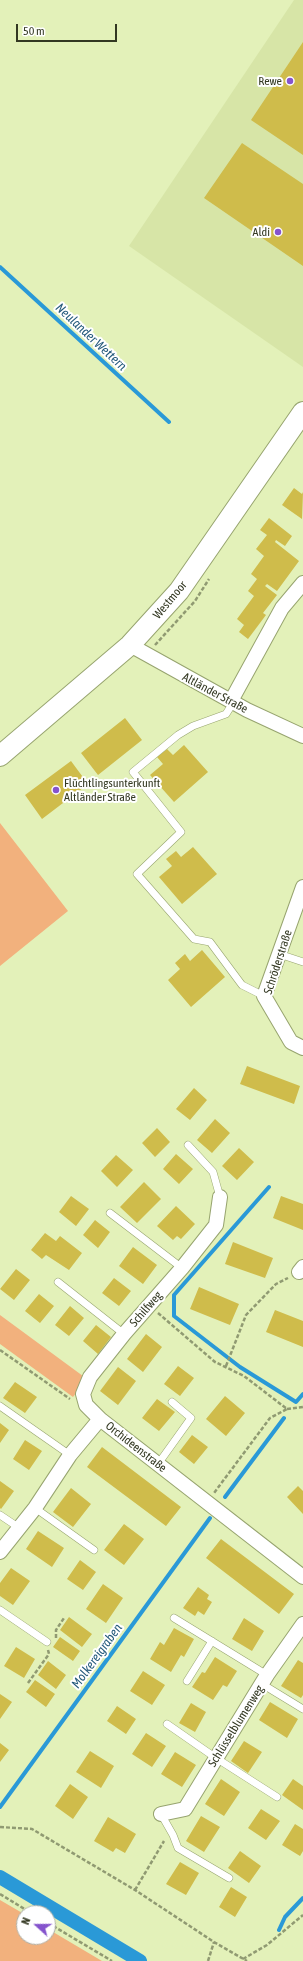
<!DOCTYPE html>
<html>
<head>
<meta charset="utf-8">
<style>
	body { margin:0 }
	#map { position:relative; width:303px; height:1961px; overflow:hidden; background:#e3f1b9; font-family:"Asap Condensed",sans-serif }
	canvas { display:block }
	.north { position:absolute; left:16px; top:1905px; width:40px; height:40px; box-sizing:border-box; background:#fff; border:1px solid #adafa7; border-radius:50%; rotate:291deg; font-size:11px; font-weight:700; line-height:16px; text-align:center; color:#333822 }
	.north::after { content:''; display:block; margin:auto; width:14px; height:18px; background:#8554cd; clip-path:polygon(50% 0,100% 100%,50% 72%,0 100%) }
	.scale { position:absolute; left:16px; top:24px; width:101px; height:18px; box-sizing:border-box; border:2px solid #333822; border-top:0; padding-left:5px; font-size:12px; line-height:14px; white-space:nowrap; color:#333822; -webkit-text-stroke:3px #fff; paint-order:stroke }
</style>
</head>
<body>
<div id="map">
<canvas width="303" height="1961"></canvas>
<div class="north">N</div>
<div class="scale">50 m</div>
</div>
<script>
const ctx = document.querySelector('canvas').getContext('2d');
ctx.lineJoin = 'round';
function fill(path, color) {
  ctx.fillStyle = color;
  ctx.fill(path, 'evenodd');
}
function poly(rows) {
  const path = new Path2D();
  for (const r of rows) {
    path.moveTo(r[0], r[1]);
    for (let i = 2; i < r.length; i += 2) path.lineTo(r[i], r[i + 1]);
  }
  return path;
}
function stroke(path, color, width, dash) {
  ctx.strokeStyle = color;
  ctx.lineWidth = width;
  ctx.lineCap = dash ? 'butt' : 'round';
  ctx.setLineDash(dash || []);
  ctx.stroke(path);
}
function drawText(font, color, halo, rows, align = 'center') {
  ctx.font = font + ' "Asap Condensed",sans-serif';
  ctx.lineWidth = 4;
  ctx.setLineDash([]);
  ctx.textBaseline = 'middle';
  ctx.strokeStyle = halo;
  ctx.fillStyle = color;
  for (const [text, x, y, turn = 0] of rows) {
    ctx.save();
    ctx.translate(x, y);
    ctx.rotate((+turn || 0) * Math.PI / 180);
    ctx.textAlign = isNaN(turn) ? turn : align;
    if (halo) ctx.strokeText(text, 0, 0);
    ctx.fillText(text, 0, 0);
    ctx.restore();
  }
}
const built = poly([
	[294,0,303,0,303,367,129,246]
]);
const green = poly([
	[0,823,68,911,0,966],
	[0,1315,87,1379,73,1397,0,1344],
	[0,1900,24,1914,24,1937,48,1937,48,1929,102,1961,0,1961]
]);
const stream = poly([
	[0,267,169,422],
	[269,1187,174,1295,174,1316,240,1367,296,1402,303,1394],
	[225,1497,284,1418],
	[0,1807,210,1518],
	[279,1930,285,1917,303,1898]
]);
const canal = poly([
	[0,1877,140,1961]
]);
const building = poly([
	[303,42,303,155,251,120],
	[242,143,303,184,303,266,204,198],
	[294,488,302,494,303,492,302,519,282,505],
	[269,518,292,536,285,546,276,540,275,542,299,561,277,591,267,584,265,586,277,595,263,613,266,615,248,639,239,632,244,625,237,619,254,596,248,591,257,579,251,574,264,556,256,549,267,535,260,530],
	[125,718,142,740,98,775,81,753],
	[184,745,208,772,174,802,150,775,163,764,157,757,167,749,173,755],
	[71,761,88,784,42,819,25,795],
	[193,847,217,874,182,904,159,877,172,866,166,859,176,851,181,857],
	[202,950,225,977,191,1007,168,980,180,969,175,963,185,954,190,961],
	[247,1066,300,1086,294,1104,240,1084],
	[194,1088,207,1100,190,1120,176,1109],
	[215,1119,230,1133,212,1153,197,1140],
	[157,1128,170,1142,155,1157,142,1143],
	[239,1148,254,1162,237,1180,222,1166],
	[176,1154,193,1169,179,1184,163,1169],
	[116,1155,133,1170,117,1187,101,1171],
	[144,1182,161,1199,137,1223,120,1207],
	[71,1196,89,1209,76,1226,59,1212],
	[281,1196,303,1204,303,1230,273,1218],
	[176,1206,195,1224,181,1239,177,1236,173,1240,157,1226],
	[95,1220,110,1232,98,1248,83,1235],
	[45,1233,56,1241,60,1236,82,1253,69,1270,46,1255,42,1259,31,1250],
	[233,1242,273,1258,265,1278,225,1264],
	[133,1247,157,1265,143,1284,119,1266],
	[16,1269,30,1280,14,1300,0,1289],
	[114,1278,131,1291,119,1306,102,1293],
	[199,1287,239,1304,230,1325,190,1309],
	[39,1294,54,1306,40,1323,25,1311],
	[70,1306,84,1318,69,1336,55,1325],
	[275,1310,303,1321,303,1347,266,1332],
	[96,1325,111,1337,98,1354,83,1341],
	[146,1334,162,1347,143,1372,127,1359],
	[178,1366,194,1378,180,1396,164,1384],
	[118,1367,136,1381,118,1405,100,1391],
	[15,1382,37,1397,25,1413,3,1398],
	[225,1396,245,1413,226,1436,206,1419],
	[157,1399,175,1412,159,1431,142,1418],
	[0,1423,9,1430,0,1443],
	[192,1435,208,1447,194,1464,179,1452],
	[25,1440,42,1451,29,1470,13,1459],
	[102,1447,181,1507,166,1526,87,1467],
	[0,1481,14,1491,1,1509,0,1508],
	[298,1486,303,1491,303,1514,287,1497],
	[71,1488,91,1504,73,1527,53,1512],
	[124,1524,144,1539,124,1565,104,1550],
	[38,1531,64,1548,52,1567,26,1549],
	[221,1539,294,1594,279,1614,206,1558],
	[80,1560,96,1572,83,1590,67,1579],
	[11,1568,30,1581,13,1605,0,1596,0,1583],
	[103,1584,123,1598,106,1623,86,1609],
	[198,1587,209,1595,207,1599,212,1602,204,1615,198,1611,195,1616,183,1608],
	[69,1617,92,1634,82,1647,60,1630],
	[244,1618,264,1631,252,1651,232,1639],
	[174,1628,194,1639,184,1657,181,1655,171,1672,150,1659,160,1642,164,1645],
	[60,1637,80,1651,73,1661,53,1647],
	[16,1647,35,1659,24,1678,4,1666],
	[215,1657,237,1671,227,1687,223,1685,213,1700,192,1687,202,1672,205,1673],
	[298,1660,303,1663,303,1695,301,1698,281,1686],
	[48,1661,66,1675,56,1689,38,1675],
	[143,1671,165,1685,152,1705,130,1691],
	[35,1680,55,1694,46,1707,26,1692],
	[0,1694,12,1702,0,1719],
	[270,1702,298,1719,287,1738,259,1720],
	[191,1703,206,1712,195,1732,179,1723],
	[117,1706,136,1719,126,1734,107,1721],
	[146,1733,166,1746,152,1767,132,1754],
	[244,1741,262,1752,248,1773,231,1761],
	[0,1743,9,1750,0,1762],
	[90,1751,114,1766,101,1788,76,1772],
	[175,1752,196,1765,182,1787,161,1774],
	[221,1779,240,1792,224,1816,205,1804],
	[293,1779,303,1786,303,1810,282,1795],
	[70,1784,88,1797,73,1819,55,1806],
	[261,1809,280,1821,266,1840,248,1828],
	[201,1816,220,1827,204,1852,186,1841],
	[108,1817,136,1834,125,1853,116,1848,113,1852,94,1841],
	[295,1824,303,1829,303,1851,300,1856,282,1845],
	[240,1851,261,1866,249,1883,228,1868],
	[180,1862,199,1873,186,1895,166,1884],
	[231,1887,247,1897,235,1917,219,1907]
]);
const path = poly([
	[155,645,195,601,209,579],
	[158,1313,215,1362,244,1376,287,1409,270,1418,214,1493],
	[0,1350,70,1399],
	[226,1366,246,1315,276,1284,288,1278],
	[287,1409,303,1407],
	[56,1638,56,1630,64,1618],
	[28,1683,49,1654,48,1650],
	[0,1827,32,1829,135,1890,214,1942,247,1961],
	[135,1890,164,1841],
	[0,1894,31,1913],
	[48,1923,112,1961],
	[243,1959,267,1945,303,1915],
	[208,1961,214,1942]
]);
const lane = poly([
	[233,703,226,714,193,726,178,735,133,772,181,832,137,874,194,939,210,942,242,985,264,996],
	[279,954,303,962],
	[188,1145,213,1172,220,1197],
	[110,1213,182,1268],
	[58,1282,124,1334],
	[0,1406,70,1455],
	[158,1464,191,1418,172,1402],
	[35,1508,94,1550],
	[0,1515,18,1527],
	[0,1610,47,1642],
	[174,1618,267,1675],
	[187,1681,212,1641],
	[262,1684,303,1709],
	[167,1724,216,1758,277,1797],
	[161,1814,173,1835,178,1848,229,1878]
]);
const street = poly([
	[130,645,247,710,303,736],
	[231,701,282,608,303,583],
	[303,887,264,996,291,1042,303,1048],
	[299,1272,303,1267],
	[100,1419,86,1405,83,1394,90,1377,124,1334,182,1268,216,1225,220,1197],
	[0,1552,35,1508,70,1455,100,1419,303,1577],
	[161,1814,185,1809,267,1675,303,1624]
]);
const secondary = poly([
	[0,756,130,645,179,591,303,412]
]);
const markers = [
	[290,81,4,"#8554cd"],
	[278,232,4,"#8554cd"],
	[56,790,4,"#8554cd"]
];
const poiNames = [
	["Rewe",282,81],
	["Aldi",270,232],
	["Flüchtlingsunterkunft",64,783,"left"],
	["Altländer Straße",64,797,"left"]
];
const streetNames = [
	["Westmoor",170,600,-50],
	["Altländer Straße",215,693,28],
	["Schröderstraße",278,962,-72],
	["Schilfweg",146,1309,-49],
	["Orchideenstraße",136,1447,38],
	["Schlüsselblumenweg",236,1726,-58]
];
const waterNames = [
	["Neulander Wettern",91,337,43],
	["Molkereigraben",97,1656,-54]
];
fill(built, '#d7e5a7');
fill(green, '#f2b17d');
stroke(stream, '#2a99d7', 4);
stroke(canal, '#2a99d7', 14);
fill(building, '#cfbc4b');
stroke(lane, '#97a46f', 8);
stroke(street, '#97a46f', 16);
stroke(secondary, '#97a46f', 22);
stroke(path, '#909a72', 2.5, [4, 2]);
stroke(lane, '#fff', 7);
stroke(street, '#fff', 14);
stroke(secondary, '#fff', 20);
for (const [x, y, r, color] of markers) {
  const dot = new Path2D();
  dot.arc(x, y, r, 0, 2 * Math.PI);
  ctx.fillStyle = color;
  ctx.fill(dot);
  stroke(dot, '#fff', 1.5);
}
drawText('12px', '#333822', '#fff', poiNames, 'right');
drawText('12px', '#333822', '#fff', streetNames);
drawText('italic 13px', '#255a7c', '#fff', waterNames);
</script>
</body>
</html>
